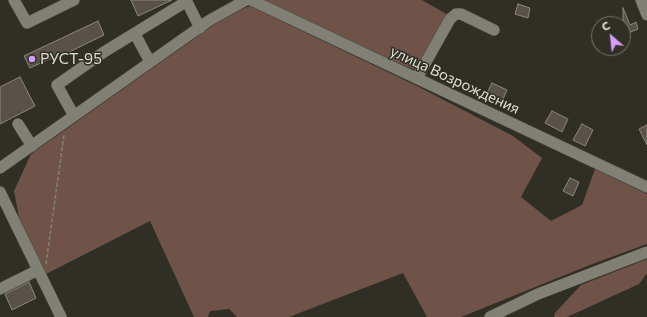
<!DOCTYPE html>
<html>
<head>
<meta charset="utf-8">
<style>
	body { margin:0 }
	#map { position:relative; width:647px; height:317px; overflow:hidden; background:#302f25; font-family:Commissioner,sans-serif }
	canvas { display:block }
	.north { position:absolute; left:591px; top:16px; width:40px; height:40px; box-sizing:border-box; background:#302f25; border:1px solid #76756c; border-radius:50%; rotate:332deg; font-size:11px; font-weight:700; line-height:16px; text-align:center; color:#deded7 }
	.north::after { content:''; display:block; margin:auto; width:14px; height:18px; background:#d59cfb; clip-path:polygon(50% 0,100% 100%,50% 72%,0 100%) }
</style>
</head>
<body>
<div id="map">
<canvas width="647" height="317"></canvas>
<div class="north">С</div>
</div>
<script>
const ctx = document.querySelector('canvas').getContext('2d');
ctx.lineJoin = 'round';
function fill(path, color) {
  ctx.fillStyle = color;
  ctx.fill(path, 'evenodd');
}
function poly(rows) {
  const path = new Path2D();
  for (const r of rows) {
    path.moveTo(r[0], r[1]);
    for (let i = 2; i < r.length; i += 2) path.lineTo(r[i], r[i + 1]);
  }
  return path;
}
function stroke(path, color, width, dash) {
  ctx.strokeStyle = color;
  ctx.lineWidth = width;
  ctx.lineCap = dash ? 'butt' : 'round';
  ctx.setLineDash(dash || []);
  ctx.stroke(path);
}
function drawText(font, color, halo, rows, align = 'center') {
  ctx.font = font + ' Commissioner,sans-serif';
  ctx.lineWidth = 3;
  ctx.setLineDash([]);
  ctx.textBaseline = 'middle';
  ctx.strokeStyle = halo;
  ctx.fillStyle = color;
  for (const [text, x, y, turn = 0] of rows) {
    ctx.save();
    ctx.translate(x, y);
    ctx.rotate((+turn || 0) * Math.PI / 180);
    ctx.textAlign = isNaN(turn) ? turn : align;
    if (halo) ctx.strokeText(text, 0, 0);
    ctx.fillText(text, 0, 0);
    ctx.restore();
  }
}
const forest = poly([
	[263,0,422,0,450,16,423,73,375,54],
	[250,6,417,86,513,136,542,158,521,197,551,221,582,205,595,169,647,194,647,244,595,263,461,317,427,317,403,273,289,317,237,317,229,309,210,311,208,317,194,317,150,221,46,274,20,223,14,191,31,154,215,24,242,9],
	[647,259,647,273,639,284,567,317,554,317,555,313,581,285]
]);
const building = poly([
	[131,0,172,0,138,16,131,0],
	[518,4,530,8,528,18,515,14,518,4],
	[623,8,630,25,636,22,638,29,623,35,623,8],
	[98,21,104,35,61,56,60,54,30,68,24,56,98,21],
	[20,77,35,106,0,124,0,87,20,77],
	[492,83,507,90,501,104,485,97,492,83],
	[552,111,568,119,562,132,545,123,552,111],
	[582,124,593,130,585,146,573,140,582,124],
	[647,125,647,145,639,129,647,125],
	[570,178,579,182,573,196,563,191,570,178],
	[29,282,36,298,12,310,5,294,29,282]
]);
const path = poly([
	[46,264,64,135]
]);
const minor = poly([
	[14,0,27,23,74,0],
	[186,0,200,28],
	[251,0,647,187],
	[641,0,647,15],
	[135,34,150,62],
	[417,78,450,19,456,14,461,14,494,30],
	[74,116,57,85,104,52,187,1],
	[18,124,32,146],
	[0,168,210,20,246,0],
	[0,192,61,317],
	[0,289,38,270],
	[490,317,538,294,647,252]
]);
const markers = [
	[32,59,4,"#d59cfb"]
];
const poiNames = [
	["РУСТ-95",40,59]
];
const streetNames = [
	["улица Возрождения",455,80,25]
];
fill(forest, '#705348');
fill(building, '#595248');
stroke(building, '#8f867c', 1);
stroke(minor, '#4b4b42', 12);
stroke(path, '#7f7f76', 1.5, [4, 2]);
stroke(minor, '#818074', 11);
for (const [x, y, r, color] of markers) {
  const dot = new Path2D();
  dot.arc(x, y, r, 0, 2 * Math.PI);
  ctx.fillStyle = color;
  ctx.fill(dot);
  stroke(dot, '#302f25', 1.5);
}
drawText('15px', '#deded7', '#302f25', poiNames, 'left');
drawText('15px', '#deded7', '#302f25', streetNames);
</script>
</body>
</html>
